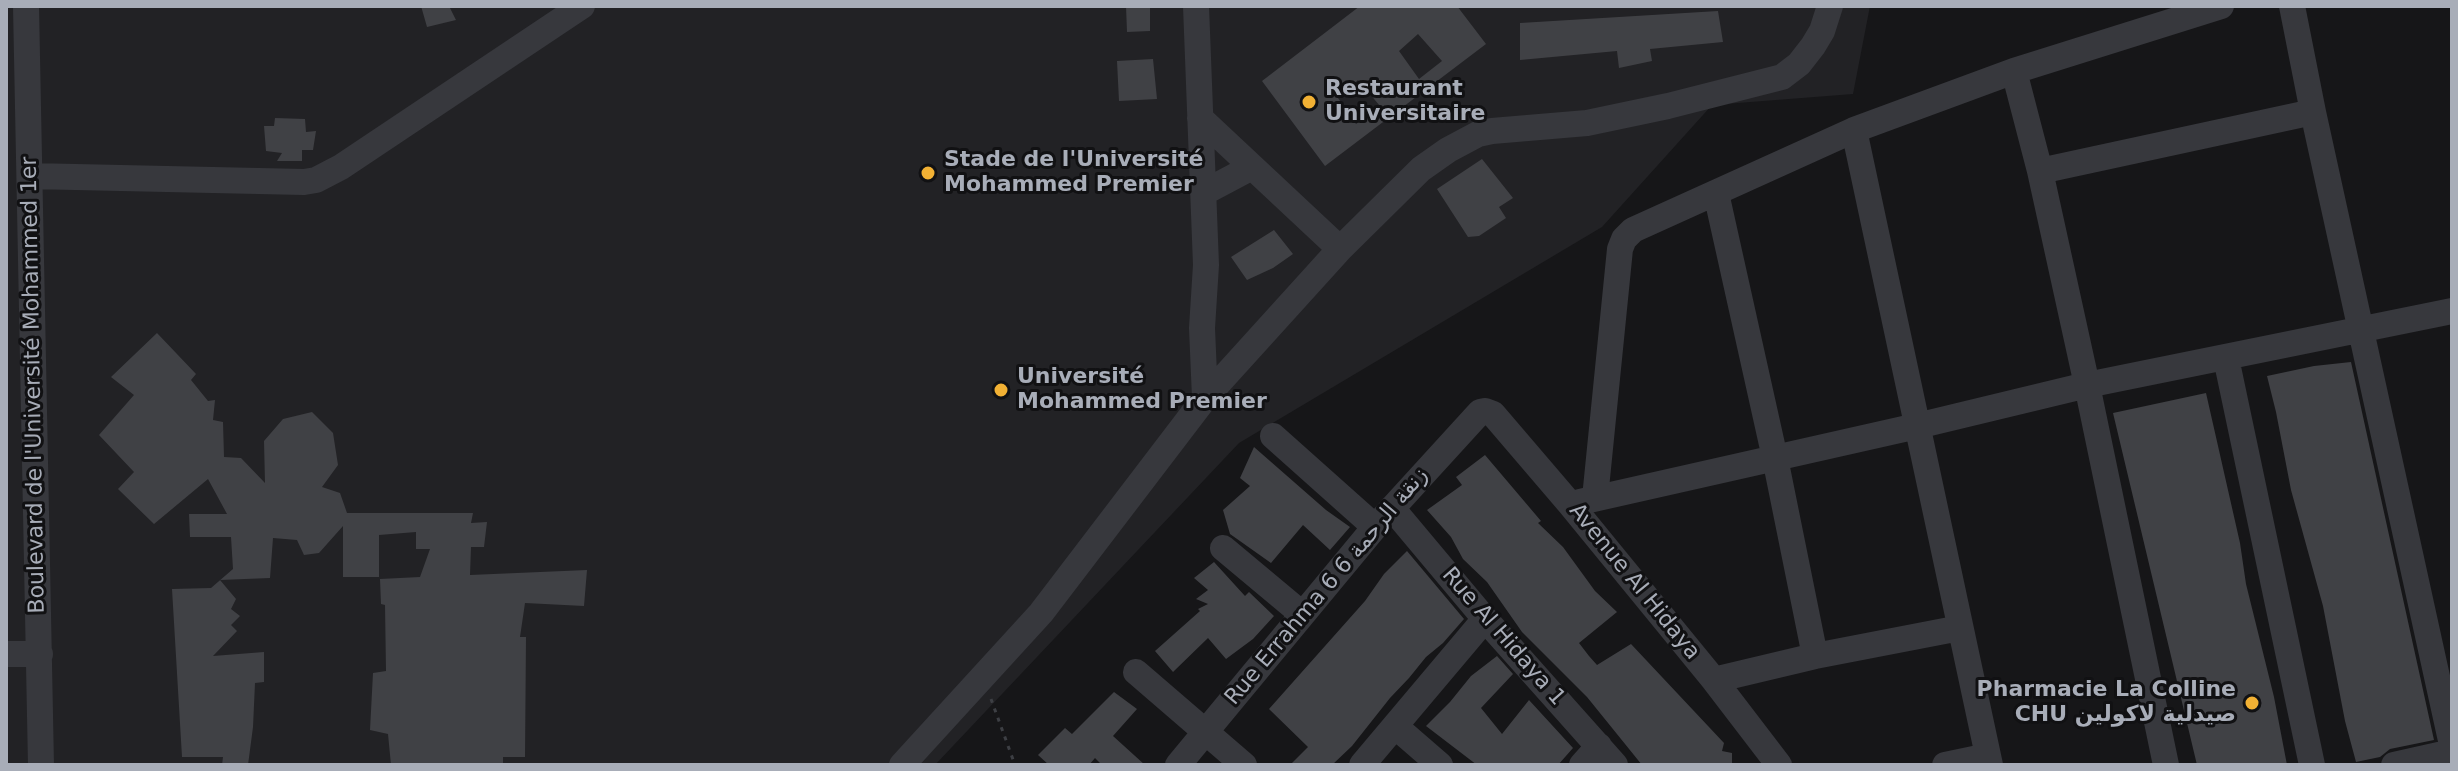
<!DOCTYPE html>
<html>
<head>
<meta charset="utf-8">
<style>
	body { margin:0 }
	#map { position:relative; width:2458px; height:771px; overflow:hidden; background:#161618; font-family:"DejaVu Sans",sans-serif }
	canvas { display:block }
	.frame { position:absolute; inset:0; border:8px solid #a8adb8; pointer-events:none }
</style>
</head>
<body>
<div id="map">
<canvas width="2458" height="771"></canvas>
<div class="frame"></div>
</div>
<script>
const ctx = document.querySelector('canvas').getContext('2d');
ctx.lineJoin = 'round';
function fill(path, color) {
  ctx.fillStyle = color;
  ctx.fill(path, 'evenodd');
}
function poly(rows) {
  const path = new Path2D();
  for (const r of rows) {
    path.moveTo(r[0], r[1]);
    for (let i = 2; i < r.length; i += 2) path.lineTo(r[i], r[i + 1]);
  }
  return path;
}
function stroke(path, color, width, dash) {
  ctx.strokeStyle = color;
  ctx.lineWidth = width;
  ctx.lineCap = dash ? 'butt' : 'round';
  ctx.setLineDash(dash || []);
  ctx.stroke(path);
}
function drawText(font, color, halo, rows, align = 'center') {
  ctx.font = font + ' "DejaVu Sans","Noto Sans Arabic",sans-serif';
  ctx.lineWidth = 6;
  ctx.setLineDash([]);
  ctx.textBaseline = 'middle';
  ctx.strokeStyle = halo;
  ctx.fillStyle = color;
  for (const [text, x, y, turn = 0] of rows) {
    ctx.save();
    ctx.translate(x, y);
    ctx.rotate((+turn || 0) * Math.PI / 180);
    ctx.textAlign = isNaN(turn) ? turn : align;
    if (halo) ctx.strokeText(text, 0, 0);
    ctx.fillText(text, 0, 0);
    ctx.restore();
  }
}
const built = poly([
	[6,6,1870,6,1853,94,1712,105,1602,227,1239,443,935,765,6,765]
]);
const building = poly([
	[421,6,449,6,456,20,427,27],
	[1126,6,1150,6,1150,31,1127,32],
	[1360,6,1457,6,1486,44,1325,166,1262,81],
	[1418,34,1442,61,1419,79,1399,51],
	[1358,80,1380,106,1356,124,1338,98],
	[1718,11,1723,42,1650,49,1652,61,1619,68,1617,51,1520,60,1520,23],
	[1153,59,1157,99,1119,101,1117,61],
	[275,118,305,119,306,132,316,131,313,150,302,150,302,161,277,161,282,153,266,151,264,126,274,126],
	[1482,159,1513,198,1499,207,1506,218,1479,236,1468,237,1437,189],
	[1274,230,1293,254,1273,268,1247,280,1231,257],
	[157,333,196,374,191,380,208,401,215,400,213,420,223,422,224,457,241,458,265,483,264,441,283,419,312,412,333,433,338,465,322,487,340,493,347,513,473,513,471,523,487,522,484,547,471,547,470,575,587,570,584,606,525,603,520,637,526,637,525,757,503,757,503,765,391,765,388,734,370,730,373,673,386,671,385,605,381,604,380,579,420,577,430,549,416,549,416,532,379,535,379,577,343,577,343,526,319,553,304,555,297,540,273,538,270,578,220,580,236,599,231,609,240,616,231,625,237,631,213,656,264,652,264,682,255,683,253,727,248,765,222,765,223,757,182,757,172,589,211,588,233,569,231,537,190,537,189,514,227,514,208,479,154,524,118,489,134,472,99,435,134,395,111,377],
	[2351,362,2434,740,2390,749,2380,757,2356,762,2345,721,2323,606,2291,490,2276,412,2267,376,2314,366],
	[2206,393,2240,543,2246,584,2274,697,2287,765,2197,765,2113,413],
	[1254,447,1326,510,1350,527,1330,550,1303,525,1271,563,1230,534,1223,510,1250,486,1240,478],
	[1485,455,1541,521,1538,523,1563,547,1595,591,1617,612,1579,643,1589,656,1597,665,1631,644,1724,743,1722,751,1732,753,1732,765,1642,765,1587,697,1522,632,1487,582,1463,559,1451,537,1427,510,1462,485,1456,477],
	[1407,551,1464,619,1443,643,1426,657,1409,678,1390,698,1352,746,1332,765,1290,765,1308,747,1269,709,1365,601,1384,574],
	[1214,562,1245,596,1249,592,1274,616,1253,639,1226,659,1208,638,1173,672,1155,651,1200,611,1198,609,1208,604,1196,599,1208,590,1194,578],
	[1497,656,1513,674,1481,708,1502,734,1529,700,1573,748,1558,765,1477,765,1426,726,1450,702,1471,676],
	[1114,692,1137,709,1113,736,1145,765,1102,765,1095,758,1089,765,1049,765,1038,755,1065,728,1072,734]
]);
const path = poly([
	[991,699,1015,765]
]);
const minor = poly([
	[26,6,41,765],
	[1196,6,1206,265,1202,328,1205,398],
	[2292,6,2313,112,2452,745],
	[2014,71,2040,171,2087,385,2166,765],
	[1200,118,1340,249],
	[1854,130,1990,765],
	[2040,171,2313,112],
	[30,176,304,182,316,180,341,167,582,6],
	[1203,193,1252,167],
	[1716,193,1775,458,1815,656],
	[2226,358,2312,765],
	[1273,436,1375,527],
	[1595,498,1620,249,1624,239,1633,230,1854,130,2014,71,2221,6],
	[1580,502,1917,426,2087,385,2452,311],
	[1392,508,1485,619,1615,765],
	[1223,548,1302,614],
	[6,654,40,654],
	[1136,672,1244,765],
	[1714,680,1815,656,1960,628],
	[1395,726,1440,765],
	[902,765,1041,613,1205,398,1340,249,1421,169,1448,150,1478,134,1492,131,1587,123,1668,106,1782,77,1799,64,1813,46,1822,31,1830,6],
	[1178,765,1375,527,1480,412,1485,411,1493,414,1570,504,1714,680,1779,765],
	[1362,765,1485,619],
	[1582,765,1599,746],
	[1945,765,1988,756],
	[2394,765,2452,752]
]);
const markers = [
	[1309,102,8,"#f2b134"],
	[928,173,8,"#f2b134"],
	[1001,390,8,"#f2b134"],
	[2252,703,8,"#f2b134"]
];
const poiNames = [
	["Restaurant",1325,89],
	["Universitaire",1325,114],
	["Stade de l'Université",944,160],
	["Mohammed Premier",944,185],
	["Université",1017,377],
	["Mohammed Premier",1017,402],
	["Pharmacie La Colline",2236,690,"right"],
	["CHU صيدلية لاكولين",2236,715,"right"]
];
const streetNames = [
	["Boulevard de l'Université Mohammed 1er",34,385,-91],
	["Avenue Al Hidaya",1634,582,51],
	["Rue Errahma 6 6 زنقة الرحمة",1327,587,-50],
	["Rue Al Hidaya 1",1503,637,49]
];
fill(built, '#222225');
fill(building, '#404145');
stroke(path, '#3d3f44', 3, [4, 6]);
stroke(minor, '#37383d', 26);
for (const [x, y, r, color] of markers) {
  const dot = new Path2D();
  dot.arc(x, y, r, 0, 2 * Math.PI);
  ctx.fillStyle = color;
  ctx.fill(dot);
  stroke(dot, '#111113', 3);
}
drawText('bold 22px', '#a8adb8', '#111113', poiNames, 'left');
drawText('22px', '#a8adb8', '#111113', streetNames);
</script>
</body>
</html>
